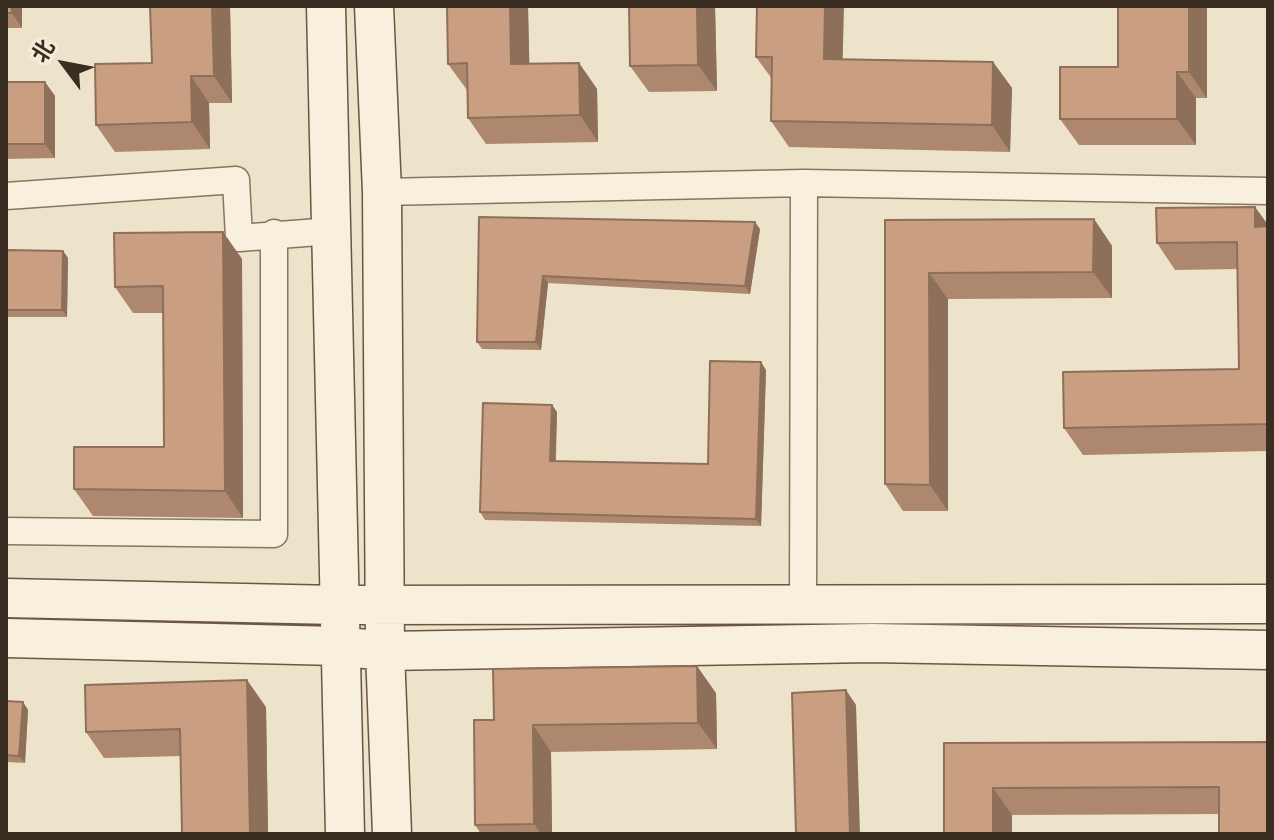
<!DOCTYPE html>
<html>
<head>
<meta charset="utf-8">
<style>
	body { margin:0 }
	#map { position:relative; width:1274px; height:840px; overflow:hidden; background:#ede2ca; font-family:"Roboto Serif","Noto Sans SC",serif }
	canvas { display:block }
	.frame { position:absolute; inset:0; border:8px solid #3a2d21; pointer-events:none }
	.north { position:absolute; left:24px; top:24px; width:80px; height:80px; -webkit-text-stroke:6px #f5ecd9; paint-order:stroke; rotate:302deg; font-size:22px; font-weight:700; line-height:32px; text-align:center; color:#3a2d21 }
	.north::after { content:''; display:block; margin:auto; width:28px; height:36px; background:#3a2d21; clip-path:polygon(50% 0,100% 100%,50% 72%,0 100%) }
</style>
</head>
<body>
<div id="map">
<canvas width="1274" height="840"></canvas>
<div class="frame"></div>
<div class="north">北</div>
</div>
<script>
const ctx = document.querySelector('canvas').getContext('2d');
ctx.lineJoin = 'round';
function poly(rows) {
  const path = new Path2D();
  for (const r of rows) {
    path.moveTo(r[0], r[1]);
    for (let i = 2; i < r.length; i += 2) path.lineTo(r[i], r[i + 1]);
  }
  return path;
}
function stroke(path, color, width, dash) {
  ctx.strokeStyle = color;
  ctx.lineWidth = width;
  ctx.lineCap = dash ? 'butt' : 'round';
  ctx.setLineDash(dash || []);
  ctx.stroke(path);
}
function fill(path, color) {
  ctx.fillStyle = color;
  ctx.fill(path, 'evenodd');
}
const street = poly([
	[382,192,804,183,1268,191],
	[6,196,236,180,239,238,332,231],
	[6,531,274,534,274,233],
	[803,604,804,183]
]);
const secondary = poly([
	[326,6,345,834],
	[374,6,382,192,385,651,392,834],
	[6,598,338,605,1268,604],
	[6,638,338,646,385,651,872,643,1268,650]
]);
const wall = poly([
	[6,6,22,6,22,28,6,28],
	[150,6,230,6,232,103,209,103,210,149,115,152,96,125,152,63],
	[528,6,529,64,579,63,597,89,598,142,486,144,468,118,467,90,448,64],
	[715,6,717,91,649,92,630,66],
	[1207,6,1207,98,1196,98,1196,145,1079,145,1060,119,1118,67],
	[756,57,993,62,1012,88,1010,152,789,147,771,121,772,79],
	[6,82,45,82,55,96,55,158,6,159],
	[1255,207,1268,225,1268,451,1083,455,1064,428,1239,369,1238,269,1175,270,1157,243],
	[479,217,760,229,750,294,548,283,541,350,482,349,477,342],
	[1094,219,1112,246,1112,298,948,299,948,511,903,511,885,484,885,220],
	[223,232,242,259,243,518,93,516,74,489,164,447,163,313,133,313,115,287],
	[6,250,63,251,68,258,67,317,6,317],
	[766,370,761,526,485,520,480,512,552,405,557,412,556,461,708,464],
	[716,693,717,749,551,752,552,834,481,834,475,825,494,720],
	[6,701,23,702,28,710,25,763,6,762],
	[266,707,268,834,182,834,180,756,104,758,86,732],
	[1268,742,1219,814,1012,815,944,743]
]);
const shadedWall = poly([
	[11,6,22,6,22,28,12,13],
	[212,6,230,6,232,103,214,76],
	[510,6,528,6,530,91,511,64],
	[697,6,715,6,717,91,698,65],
	[825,6,844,6,842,85,824,59],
	[1189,6,1207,6,1207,98,1189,72],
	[993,62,1012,88,1010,152,992,125],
	[579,63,597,89,598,142,580,115],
	[1177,72,1196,98,1196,145,1177,119],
	[191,76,209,103,210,149,192,122],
	[45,82,55,96,55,158,45,144],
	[1255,207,1268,225,1268,245,1255,227],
	[1094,219,1112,246,1112,298,1093,272],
	[755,222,760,229,750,294,745,286],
	[223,232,242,259,243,518,225,491],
	[63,251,68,258,67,317,62,310],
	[929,273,948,299,948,511,930,485],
	[543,276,548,283,541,350,536,342],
	[761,362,766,370,761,526,756,519],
	[552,405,557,412,555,468,550,461],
	[697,666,716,693,717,749,698,723],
	[247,680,266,707,268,834,250,834],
	[846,690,856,705,860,834,850,834],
	[23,702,28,710,25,763,19,756],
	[533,725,551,752,552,834,541,834,534,824],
	[993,788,1012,815,1012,834,993,834]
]);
const building = poly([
	[6,6,11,6,12,13,6,13,6,6],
	[150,6,212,6,214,76,191,76,192,122,96,125,95,64,152,63,150,6],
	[447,6,510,6,511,64,579,63,580,115,468,118,467,63,448,64,447,6],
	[629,6,697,6,698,65,630,66,629,6],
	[757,6,825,6,824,59,993,62,992,125,771,121,772,57,756,57,757,6],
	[1118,6,1189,6,1189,72,1177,72,1177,119,1060,119,1060,67,1118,67,1118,6],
	[6,82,45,82,45,144,6,144,6,82],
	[1255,207,1255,227,1268,226,1268,424,1064,428,1063,372,1239,369,1237,242,1157,243,1156,208,1255,207],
	[479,217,755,222,745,286,543,276,536,342,477,342,479,217],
	[1094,219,1093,272,929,273,930,485,885,484,885,220,1094,219],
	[223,232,225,491,74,489,74,447,164,447,163,286,115,287,114,233,223,232],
	[6,250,63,251,62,310,6,310,6,250],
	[710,361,761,362,756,519,480,512,483,403,552,405,550,461,708,464,710,361],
	[697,666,698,723,533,725,534,824,475,825,474,720,494,720,493,669,697,666],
	[247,680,250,834,182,834,180,729,86,732,85,685,247,680],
	[846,690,850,834,796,834,792,693,846,690],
	[6,701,23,702,19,756,6,755,6,701],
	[1268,742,1268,834,1219,834,1219,787,993,788,993,834,944,834,944,743,1268,742]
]);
stroke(street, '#89755f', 29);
stroke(secondary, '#6b5642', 41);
stroke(street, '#f8efdd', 26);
stroke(secondary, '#f8efdd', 38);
fill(wall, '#ad886f');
fill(shadedWall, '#8d6f5a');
fill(building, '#c99e81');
stroke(building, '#8d6f5a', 2);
</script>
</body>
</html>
